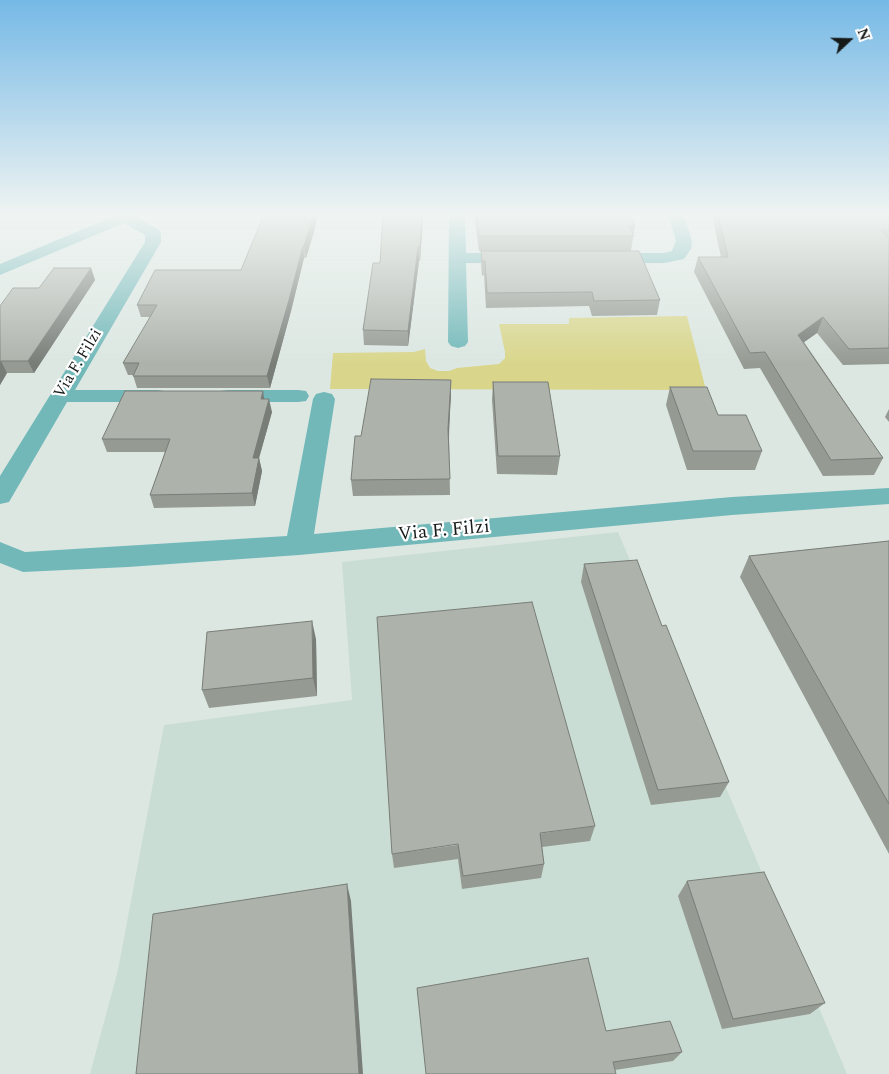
<!DOCTYPE html>
<html>
<head>
<meta charset="utf-8">
<style>
	body { margin:0 }
	#map { position:relative; width:889px; height:1074px; overflow:hidden; background:#dce7e2; font-family:Spectral,serif }
	canvas { display:block }
	.north { position:absolute; left:824px; top:15px; width:50px; height:50px; -webkit-text-stroke:4px #fff; paint-order:stroke; rotate:69deg; font-size:14px; font-weight:700; line-height:20px; text-align:center; color:#161a18 }
	.north::after { content:''; display:block; margin:auto; width:18px; height:22px; background:#161a18; clip-path:polygon(50% 0,100% 100%,50% 72%,0 100%) }
</style>
</head>
<body>
<div id="map">
<canvas width="889" height="1074"></canvas>
<div class="north">N</div>
</div>
<script>
const ctx = document.querySelector('canvas').getContext('2d');
ctx.lineJoin = 'round';
function fill(path, color) {
  ctx.fillStyle = color;
  ctx.fill(path, 'evenodd');
}
function poly(rows) {
  const path = new Path2D();
  for (const r of rows) {
    path.moveTo(r[0], r[1]);
    for (let i = 2; i < r.length; i += 2) path.lineTo(r[i], r[i + 1]);
  }
  return path;
}
function stroke(path, color, width, dash) {
  ctx.strokeStyle = color;
  ctx.lineWidth = width;
  ctx.lineCap = dash ? 'butt' : 'round';
  ctx.setLineDash(dash || []);
  ctx.stroke(path);
}
function drawText(font, color, halo, rows, align = 'center') {
  ctx.font = font + ' Spectral,serif';
  ctx.lineWidth = 4.5;
  ctx.setLineDash([]);
  ctx.textBaseline = 'middle';
  ctx.strokeStyle = halo;
  ctx.fillStyle = color;
  for (const [text, x, y, turn = 0] of rows) {
    ctx.save();
    ctx.translate(x, y);
    ctx.rotate((+turn || 0) * Math.PI / 180);
    ctx.textAlign = isNaN(turn) ? turn : align;
    if (halo) ctx.strokeText(text, 0, 0);
    ctx.fillText(text, 0, 0);
    ctx.restore();
  }
}
const built = poly([
	[618,532,847,1074,90,1074,118,970,164,725,352,700,342,562]
]);
const green = poly([
	[687,316,706,390,330,389,333,353,414,352,425,349,426,361,430,368,438,371,449,371,457,368,499,364,505,358,505,352,499,324,569,324,569,318]
]);
const minor = poly([
	[119,214,140,214,137,217,159,230,161,233,161,242,75,390,157,390,165,391,168,396,165,401,157,402,67,402,9,502,0,504,0,476,145,242,145,235,124,223,0,275,0,264,119,214],
	[449,214,465,214,466,253,516,253,522,254,525,258,522,262,516,263,466,263,468,342,465,346,458,348,451,346,448,342,449,214],
	[668,214,684,214,692,241,691,249,684,259,664,263,608,263,602,262,599,258,602,254,608,253,664,253,672,251,676,241,668,214],
	[228,390,298,390,306,391,309,396,306,401,298,402,228,402,220,401,217,396,220,391,228,390],
	[324,392,332,394,335,399,314,534,732,497,889,488,889,504,732,515,299,555,128,567,23,572,0,563,0,542,25,552,287,536,313,399,316,394,324,392]
]);
const wall = poly([
	[267,214,318,214,314,232,306,258,304,258,291,311,270,388,137,388,133,375,128,375,123,363,150,317,141,317,137,305,241,270],
	[383,214,423,214,420,261,419,261,408,346,364,345,363,330,380,263],
	[474,214,630,214,635,226,631,251,660,300,657,315,592,316,589,306,486,308,484,275,482,276,481,265,481,251,479,251],
	[714,214,889,214,889,364,843,365,817,333,804,342,883,458,874,475,823,476,760,368,744,369,694,272,698,257,721,257,713,220],
	[91,268,95,280,34,373,7,373,0,385,0,306,39,288],
	[451,380,449,438,450,495,353,496,351,480,361,436],
	[493,382,560,456,557,475,497,474,492,400],
	[670,387,718,415,762,451,755,470,687,470,666,405],
	[264,399,272,412,259,458,262,471,255,506,154,508,150,495,165,452,107,452,102,439],
	[889,409,889,422,885,417],
	[889,541,889,854,740,577,749,556],
	[584,564,662,626,729,782,720,797,651,805,581,582],
	[316,639,317,696,209,708,202,690],
	[595,826,590,841,542,847,544,864,541,878,462,889,458,859,394,868,392,854],
	[687,881,825,1003,810,1014,722,1029,678,896],
	[606,1031,682,1052,673,1061,615,1070]
]);
const shadedWall = poly([
	[314,214,318,214,314,232,306,258,304,246],
	[422,214,423,214,423,219,420,261,420,247],
	[303,246,304,258,291,311,270,388,267,376],
	[418,247,419,261,408,346,408,331],
	[91,268,95,280,34,373,28,361],
	[823,317,817,333,793,350,798,335],
	[1,361,7,373,0,385,0,362],
	[451,380,451,396,448,445,448,429],
	[263,391,265,404,261,399],
	[269,399,272,412,259,458,262,471,255,506,252,493,253,458],
	[312,621,316,639,317,696,313,678],
	[347,884,351,901,363,1074,359,1074]
]);
const building = poly([
	[267,214,314,214,304,246,303,246,289,300,267,376,133,376,139,363,123,363,157,305,137,305,155,270,241,270,262,219,265,219,267,214],
	[383,214,422,214,420,247,418,247,408,331,363,330,373,263,380,263,383,214],
	[476,214,630,214,635,226,629,226,634,236,479,236,476,214],
	[718,214,889,214,889,231,881,230,889,239,889,348,849,349,823,317,798,335,883,458,831,460,765,352,750,353,698,257,728,257,718,214],
	[481,251,639,251,660,300,594,301,592,292,487,293,485,261,482,261,481,251],
	[54,268,91,268,28,361,1,361,0,362,0,306,13,288,39,288,54,268],
	[371,379,451,380,448,429,450,479,351,480,355,436,361,436,371,379],
	[493,382,548,382,560,456,498,456,493,382],
	[670,387,707,387,718,415,746,415,762,451,693,451,670,387],
	[125,391,263,391,261,399,269,399,253,458,259,458,252,493,150,495,170,439,102,439,125,391],
	[889,541,889,804,749,556,889,541],
	[637,560,662,626,666,625,729,782,658,790,584,564,637,560],
	[532,602,595,826,540,833,544,864,463,876,458,844,392,854,377,617,532,602],
	[312,621,313,678,202,690,207,632,312,621],
	[764,872,825,1003,733,1019,687,881,764,872],
	[347,884,359,1074,136,1074,153,914,347,884],
	[588,958,606,1031,670,1021,682,1052,613,1062,616,1074,426,1074,417,988,588,958]
]);
const farStreetnames = [
	["Via F. Filzi",79,364,-59]
];
const streetNames = [
	["Via F. Filzi",444,532,-5]
];
fill(built, '#caddd4');
fill(green, '#d9d68b');
fill(minor, '#72b8b9');
fill(wall, '#959a93');
fill(shadedWall, '#797d78');
fill(building, '#adb3ab');
stroke(building, '#797d78', 1);
const sky = ctx.createLinearGradient(0, 0, 0, 364);
sky.addColorStop(0, '#76b9e6');
sky.addColorStop(0.59, '#eff4f2');
sky.addColorStop(1, '#eff4f200');
ctx.fillStyle = sky;
ctx.fillRect(0, 0, 889, 364);
drawText('16px', '#161a18', '#fff', farStreetnames);
drawText('19px', '#161a18', '#fff', streetNames);
</script>
</body>
</html>
